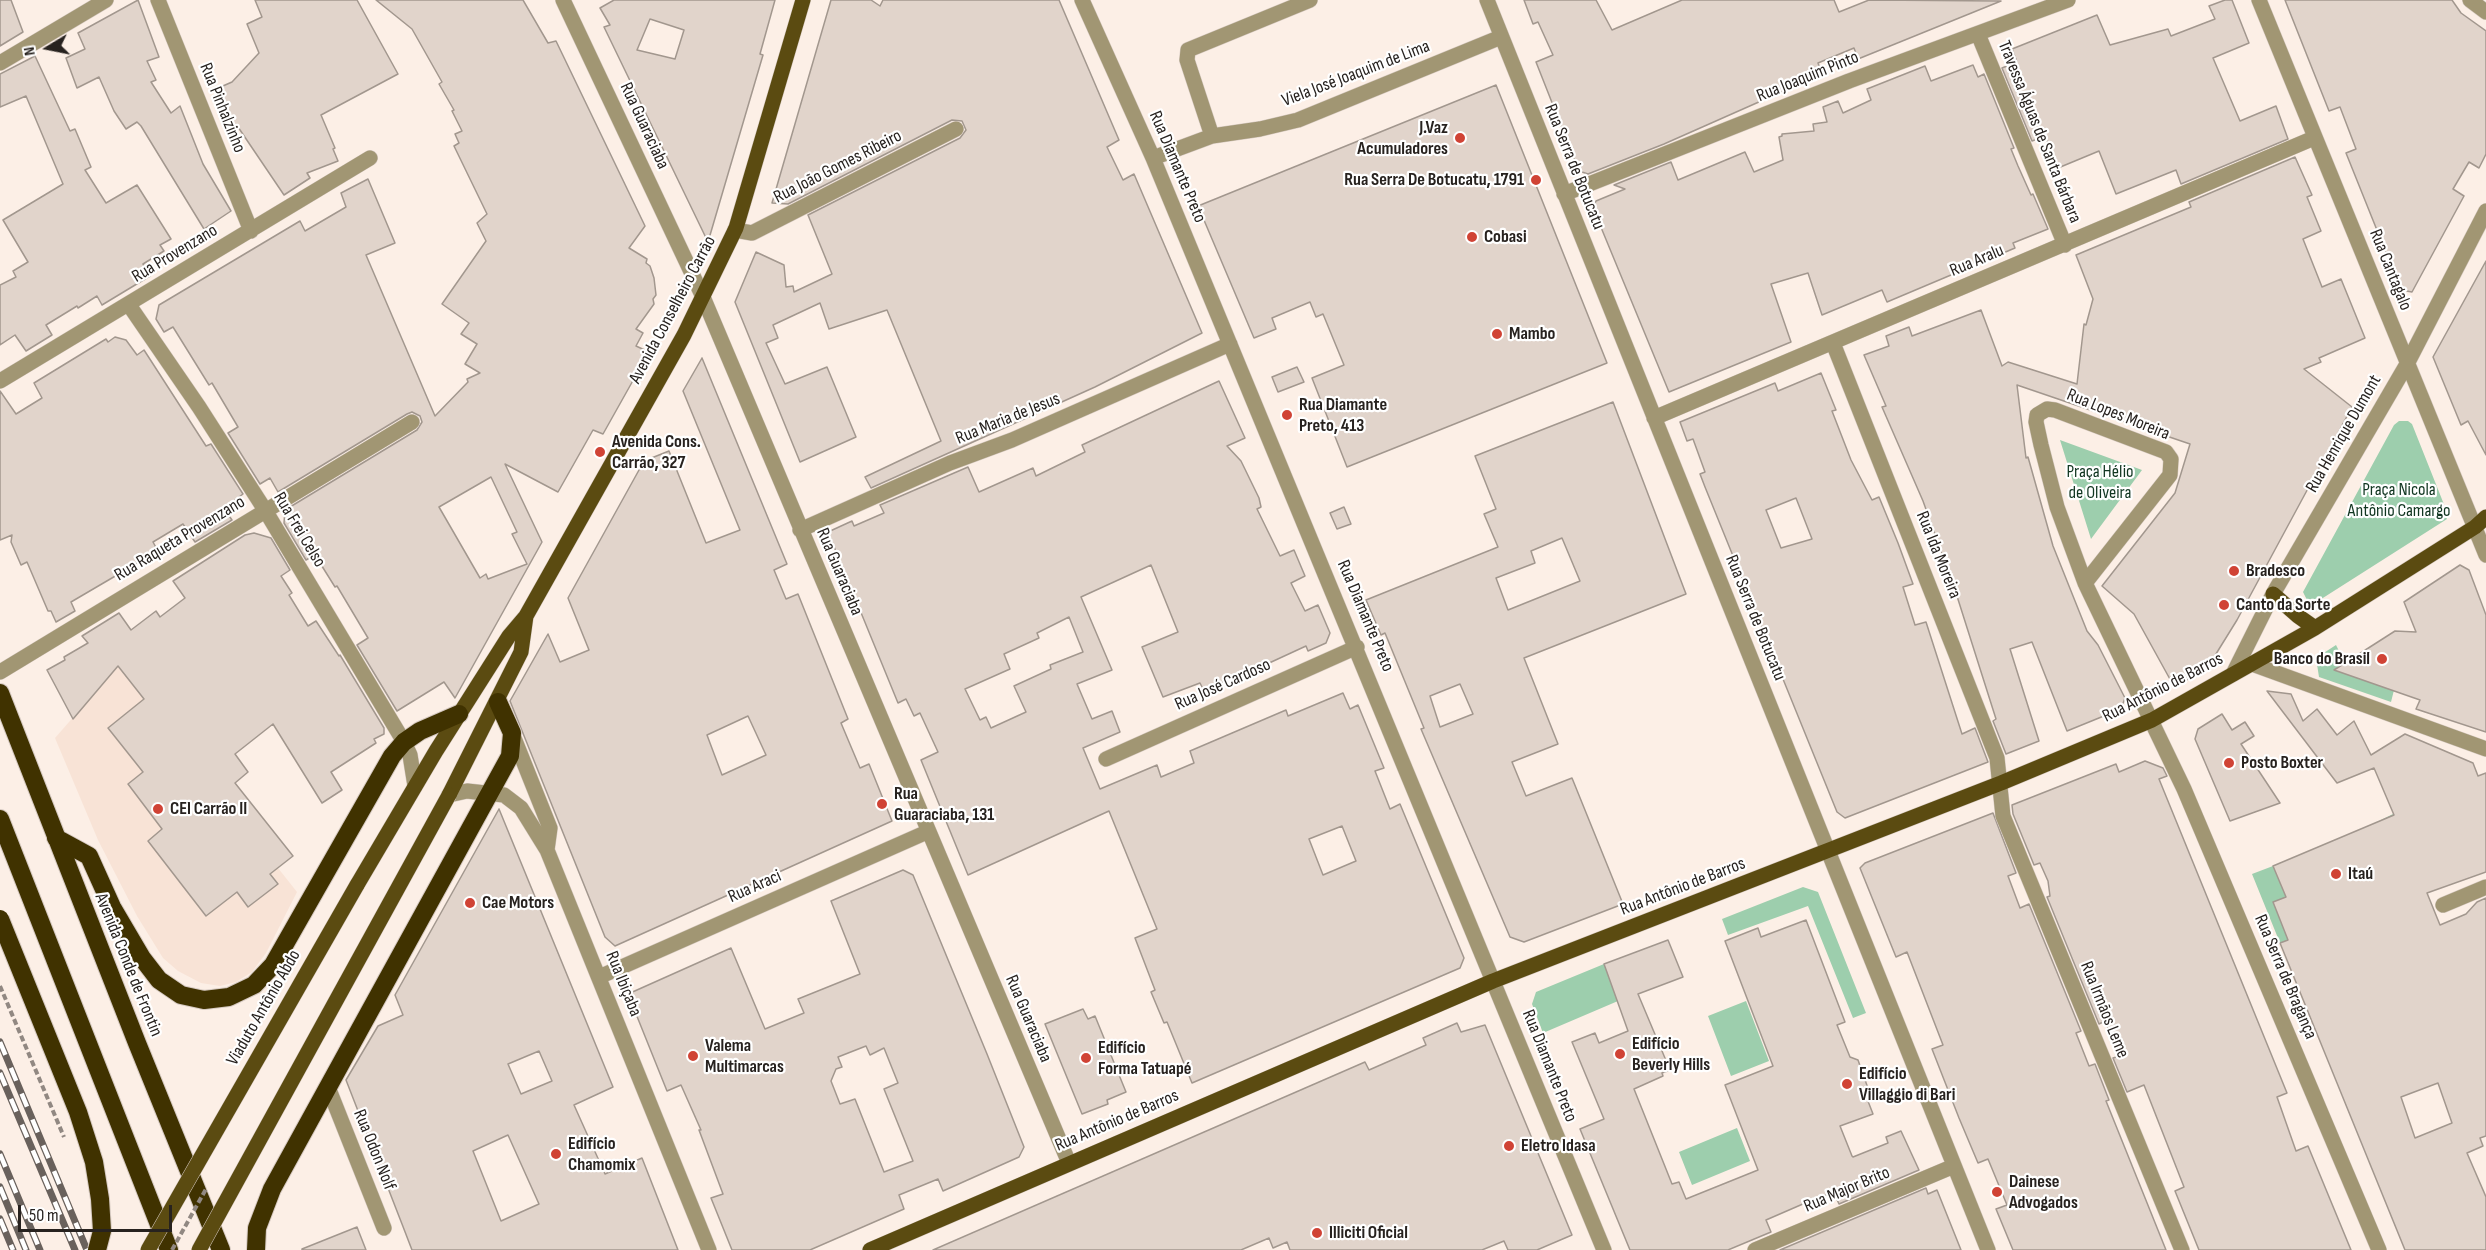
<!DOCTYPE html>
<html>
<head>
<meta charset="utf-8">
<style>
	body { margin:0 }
	#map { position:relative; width:2486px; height:1250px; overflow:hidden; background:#fcefe6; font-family:"Sofia Sans Condensed",sans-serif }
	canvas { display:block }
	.north { position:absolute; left:18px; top:18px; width:60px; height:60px; -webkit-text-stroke:4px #fff; paint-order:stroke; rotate:260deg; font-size:16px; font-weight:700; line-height:24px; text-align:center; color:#27221f }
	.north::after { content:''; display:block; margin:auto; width:21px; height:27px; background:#27221f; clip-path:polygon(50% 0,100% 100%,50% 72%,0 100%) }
	.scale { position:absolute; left:18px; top:1205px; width:154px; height:27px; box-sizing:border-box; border:3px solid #27221f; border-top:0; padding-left:8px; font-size:18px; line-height:21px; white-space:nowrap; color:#27221f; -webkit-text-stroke:4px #fff; paint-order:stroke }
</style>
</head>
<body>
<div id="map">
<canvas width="2486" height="1250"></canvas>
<div class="north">N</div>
<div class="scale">50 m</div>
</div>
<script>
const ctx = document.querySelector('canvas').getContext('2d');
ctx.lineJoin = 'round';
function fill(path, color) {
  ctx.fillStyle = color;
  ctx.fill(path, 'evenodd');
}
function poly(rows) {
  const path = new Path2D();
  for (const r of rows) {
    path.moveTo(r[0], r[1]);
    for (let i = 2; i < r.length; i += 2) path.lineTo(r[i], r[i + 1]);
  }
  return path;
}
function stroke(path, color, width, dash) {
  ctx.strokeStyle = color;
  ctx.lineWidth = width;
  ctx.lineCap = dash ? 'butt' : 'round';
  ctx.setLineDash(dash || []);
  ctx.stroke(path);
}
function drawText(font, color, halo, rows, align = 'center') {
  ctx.font = font + ' "Sofia Sans Condensed",sans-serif';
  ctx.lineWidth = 4.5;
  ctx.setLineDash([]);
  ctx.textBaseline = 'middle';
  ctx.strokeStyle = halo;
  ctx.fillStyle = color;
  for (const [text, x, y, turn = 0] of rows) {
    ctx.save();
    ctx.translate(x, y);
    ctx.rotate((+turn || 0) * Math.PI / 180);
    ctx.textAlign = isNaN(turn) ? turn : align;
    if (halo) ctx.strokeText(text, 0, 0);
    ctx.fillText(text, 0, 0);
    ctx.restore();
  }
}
const built = poly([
	[118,666,297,892,266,953,252,972,236,982,220,986,201,983,178,971,163,958,137,916,98,840,55,738]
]);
const green = poly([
	[2399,421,2408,421,2412,424,2447,512,2447,519,2315,603,2308,602,2303,592,2394,425],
	[2060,440,2142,470,2091,539],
	[2336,645,2345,663,2340,668,2394,690,2391,702,2319,677,2316,658],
	[2393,814,2428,894,2280,943,2252,874,2273,866,2286,897,2274,902,2278,915,2375,823],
	[1803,887,1818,892,1866,1013,1853,1018,1808,906,1728,935,1722,919],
	[1604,964,1618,1001,1543,1033,1532,1004,1536,992],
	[1746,1001,1769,1061,1731,1076,1708,1016],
	[1737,1128,1750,1161,1692,1185,1679,1152]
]);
const building = poly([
	[0,0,11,0,23,32,0,46,0,0],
	[138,0,159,57,147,61,156,80,151,82,171,113,180,106,203,164,231,211,204,229,141,126,137,122,126,129,114,111,99,77,77,88,66,58,85,49,78,33,138,0],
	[255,0,357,0,398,74,321,115,335,148,333,149,338,161,307,173,310,178,284,195,238,127,233,134,216,89,232,82,259,53,247,24,262,17,255,0],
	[376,0,523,0,548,43,556,41,645,226,629,248,647,259,646,263,650,266,654,278,656,295,653,299,654,304,636,329,643,333,636,346,649,352,603,434,593,430,558,492,505,464,542,542,455,698,444,682,397,711,357,645,368,638,337,586,335,587,315,555,306,560,284,523,285,510,417,430,422,422,420,416,412,412,407,414,278,492,270,478,260,484,228,433,238,427,212,383,209,385,173,327,164,332,156,319,159,305,300,221,305,231,346,207,341,193,368,179,395,243,366,255,435,416,468,382,467,379,480,373,465,364,477,344,461,334,469,323,442,304,486,241,477,223,487,214,454,146,459,143,455,134,462,131,452,111,454,110,439,84,442,82,412,29,376,0],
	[491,477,517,532,512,534,527,564,488,579,486,574,480,578,439,507,491,477],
	[614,0,775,0,760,54,763,55,708,242,604,27,610,25,600,8,614,0],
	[650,19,684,30,675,59,637,50,650,19],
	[831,0,871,0,880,6,883,0,1059,0,1119,140,1107,147,1123,180,1134,174,1202,333,1095,387,871,488,865,477,941,441,887,310,829,329,820,303,773,325,778,338,766,343,785,384,827,367,856,437,800,462,735,302,756,252,784,265,786,287,793,286,794,292,832,274,808,215,960,138,966,130,962,121,952,120,788,204,772,203,831,0],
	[1524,0,1596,0,1612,30,1682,0,1834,0,1839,12,1869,0,2001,1,1858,59,1854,48,1818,63,1822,74,1664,144,1588,174,1579,171,1536,62,1553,55,1538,22,1533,24,1524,0],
	[2225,0,2232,0,2249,43,2213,58,2240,121,2276,106,2288,139,2181,184,2176,170,2116,194,2099,151,2058,168,2045,136,2032,141,2002,68,2017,62,2012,49,2097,15,2110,45,2168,29,2171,36,2215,19,2209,6,2225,0],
	[2285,0,2452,0,2461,13,2486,31,2486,154,2479,168,2469,162,2453,189,2464,196,2412,292,2401,290,2346,153,2356,149,2340,107,2329,111,2285,0],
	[35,56,70,131,75,129,91,167,85,170,106,203,137,185,171,239,160,245,164,251,143,264,150,276,102,305,97,296,78,308,77,306,46,325,52,335,26,351,15,335,0,345,0,285,16,277,13,271,28,262,3,220,63,184,26,96,0,107,0,74,35,56],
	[1973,65,1978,77,1984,74,2014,148,2011,149,2018,166,2031,195,2033,194,2048,229,2013,243,2015,248,1887,302,1882,290,1822,315,1808,273,1771,284,1791,342,1669,392,1593,208,1596,201,1625,189,1614,185,1671,162,1678,180,1745,152,1754,172,1783,160,1779,137,1782,136,1782,134,1814,131,1813,124,1827,122,1823,107,1838,101,1843,113,1871,100,1867,89,1925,66,1931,81,1973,65],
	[1496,85,1607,363,1347,467,1312,378,1344,365,1323,314,1316,317,1310,302,1272,318,1276,329,1254,338,1198,206,1496,85],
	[2295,157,2312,195,2307,197,2321,231,2303,239,2322,287,2341,279,2365,338,2319,358,2321,362,2304,369,2352,407,2237,620,2211,662,2183,683,2171,681,2134,614,2102,586,2175,493,2190,444,2017,385,2026,458,2028,457,2053,546,2087,631,2098,645,2125,698,2121,709,2067,731,2032,642,2010,649,2039,741,2006,754,1993,721,1996,719,1956,593,1923,501,1882,407,1886,406,1864,355,1889,346,1886,336,1909,327,1912,336,1981,310,2002,366,2008,362,2077,384,2084,324,2086,325,2093,299,2076,255,2191,207,2189,202,2295,157],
	[2486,261,2486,455,2468,421,2461,425,2433,357,2486,261],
	[115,337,126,340,137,355,144,350,206,446,211,444,243,494,235,500,237,502,225,510,232,520,195,542,183,524,153,542,158,551,71,602,75,611,56,622,51,611,48,611,27,562,21,565,11,542,12,535,0,540,0,391,16,414,42,398,34,383,106,339,108,342,115,337],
	[702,358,787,564,774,570,786,599,798,594,848,719,841,723,860,768,869,764,892,821,615,946,605,937,510,701,548,634,560,662,589,650,568,598,644,461,669,451,706,543,740,530,683,391,702,358],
	[748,716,766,755,722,775,707,735,748,716],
	[1297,367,1304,382,1278,392,1272,377,1297,367],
	[1821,373,1836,410,1832,411,1851,460,1872,500,1879,497,1898,543,1913,584,1903,587,1915,625,1926,622,1962,734,1975,728,1988,762,1845,818,1837,812,1705,487,1700,474,1705,472,1693,439,1687,441,1680,422,1775,383,1778,391,1821,373],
	[1796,498,1812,539,1781,548,1766,510,1796,498],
	[1219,381,1245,438,1227,446,1241,461,1259,498,1261,507,1257,509,1280,556,1294,550,1305,576,1291,583,1305,611,1318,605,1330,633,1326,643,1308,651,1306,646,1267,664,1268,668,1245,678,1243,672,1204,691,1200,683,1163,697,1142,647,1178,632,1151,565,1081,597,1112,670,1077,684,1092,719,1112,711,1120,732,1083,748,1100,789,1157,765,1161,777,1194,763,1190,751,1286,710,1288,716,1343,693,1350,709,1358,705,1384,768,1375,771,1390,809,1400,804,1464,958,1460,968,1192,1083,1167,1022,1164,1023,1151,992,1155,990,1135,938,1157,929,1109,811,968,875,921,760,938,752,920,713,914,716,906,699,898,703,828,532,852,521,854,526,884,513,880,505,968,467,979,492,1033,468,1036,476,1085,452,1082,445,1219,381],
	[1069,617,1083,652,1050,665,1051,669,1014,686,1026,712,991,728,986,717,980,720,965,689,1010,669,1004,654,1039,638,1037,633,1069,617],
	[1342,826,1356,861,1323,875,1309,839,1342,826],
	[1613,402,1686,594,1524,658,1558,744,1512,762,1526,796,1572,778,1623,904,1524,942,1510,937,1421,729,1424,728,1385,633,1381,635,1366,600,1498,547,1484,514,1496,509,1475,456,1613,402],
	[1562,538,1580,581,1508,610,1496,578,1535,563,1531,551,1562,538],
	[1460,684,1473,714,1440,727,1430,696,1460,684],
	[1344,507,1351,524,1337,529,1330,513,1344,507],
	[254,533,271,538,290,570,281,576,292,593,289,595,308,626,316,621,339,656,340,655,384,728,384,734,374,739,376,743,331,772,342,790,322,803,273,724,235,754,248,772,235,783,293,856,270,874,278,884,248,907,237,892,206,916,148,841,162,829,128,784,143,772,108,728,144,699,118,666,73,719,47,670,65,660,64,657,88,643,82,636,119,613,131,630,156,611,160,617,185,598,173,581,245,535,254,533],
	[2460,565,2469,570,2486,615,2486,732,2416,709,2420,700,2334,670,2395,631,2416,632,2404,602,2460,565],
	[2267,691,2291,694,2303,721,2317,709,2337,735,2354,721,2371,755,2405,734,2473,763,2478,776,2486,773,2486,872,2427,893,2440,925,2466,914,2477,902,2486,898,2486,1136,2480,1138,2483,1146,2467,1153,2486,1197,2486,1250,2405,1250,2280,943,2288,940,2273,902,2286,897,2273,866,2394,815,2374,768,2337,783,2267,691],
	[2438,1083,2452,1123,2415,1138,2401,1097,2438,1083],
	[2222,714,2232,730,2245,722,2254,736,2241,744,2280,803,2230,821,2195,739,2198,729,2222,714],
	[2145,761,2163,768,2167,776,2159,779,2287,1093,2277,1097,2296,1151,2308,1146,2351,1250,2199,1250,2175,1191,2184,1187,2144,1085,2127,1092,2113,1058,2120,1056,2105,1021,2099,1024,2047,897,2050,896,2048,881,2040,863,2034,865,2013,814,2012,805,2116,764,2119,772,2145,761],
	[499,809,613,1087,574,1105,605,1174,642,1158,678,1250,412,1250,402,1224,346,1080,378,1026,403,1015,395,995,499,809],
	[539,1051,552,1081,521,1094,508,1064,539,1051],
	[508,1135,539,1204,501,1221,473,1151,508,1135],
	[1993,813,2016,873,2008,876,2020,908,2029,904,2081,1031,2076,1033,2089,1066,2095,1064,2109,1100,2106,1101,2166,1250,2013,1250,1996,1209,2007,1205,1988,1159,1978,1163,1959,1118,1932,1049,1943,1045,1907,952,1896,957,1860,868,1865,863,1993,813],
	[903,870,913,875,987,1054,1024,1147,1019,1157,943,1191,938,1179,899,1195,904,1209,810,1250,732,1250,711,1198,723,1194,699,1130,701,1130,681,1085,667,1091,628,994,731,948,765,1029,804,1013,798,999,860,974,831,901,903,870],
	[866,1046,870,1055,884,1048,898,1083,884,1089,913,1161,884,1172,855,1099,840,1104,831,1081,836,1069,842,1067,838,1057,866,1046],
	[1806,920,1845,1022,1837,1025,1850,1057,1858,1060,1870,1094,1866,1096,1873,1114,1840,1126,1852,1156,1853,1157,1888,1143,1886,1137,1901,1131,1919,1170,1839,1204,1834,1193,1819,1197,1766,1220,1771,1232,1728,1250,1630,1250,1580,1129,1604,1119,1572,1042,1595,1033,1599,1043,1628,1031,1604,964,1668,940,1683,977,1638,994,1670,1070,1662,1073,1663,1076,1634,1089,1672,1184,1679,1182,1686,1199,1758,1170,1725,1085,1773,1066,1725,941,1758,928,1761,937,1806,920],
	[1083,1009,1088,1019,1095,1016,1126,1092,1107,1100,1108,1104,1082,1114,1045,1024,1083,1009],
	[1457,1023,1461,1032,1485,1025,1572,1235,1537,1250,1508,1250,1504,1241,1482,1250,1290,1250,1287,1242,1273,1248,1269,1238,1241,1250,933,1250,1365,1062,1369,1070,1426,1045,1423,1038,1457,1023],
	[1926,1188,1928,1194,1937,1190,1961,1250,1780,1250,1926,1188],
	[357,1227,366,1250,302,1250,302,1249,357,1227]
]);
const path = poly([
	[0,986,64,1137]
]);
const minor = poly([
	[158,0,251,231],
	[563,0,703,297,1069,1163],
	[1082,0,1153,158,1604,1250],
	[1487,0,1988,1250],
	[2259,0,2486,555],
	[2470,0,2486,12],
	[1978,34,2065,245],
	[0,63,106,0],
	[1212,136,1187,60,1188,50,1310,0],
	[1153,158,1212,136,1260,129,1298,120,1501,37],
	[1564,194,1849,81,2068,0],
	[735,230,752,233,956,129],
	[129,305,199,407,265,510,404,742,410,755,415,786],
	[1833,343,1997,758,2003,816,2182,1250],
	[0,381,370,158],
	[1654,418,2314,138],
	[800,530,950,463,1012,440,1230,344],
	[2085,583,2170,475,2171,459,2166,452,2055,410,2047,409,2037,415,2036,422,2041,445,2057,507,2085,583,2184,789,2379,1250],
	[2252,664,2486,749],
	[0,672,412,422],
	[2233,674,2273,594,2407,364,2486,211],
	[512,733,550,828,547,850],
	[1106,759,1357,647],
	[449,795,467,791,504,795,521,808,547,850,709,1250],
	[2443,905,2486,887],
	[599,977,927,832],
	[328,1087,384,1228],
	[1755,1250,1954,1166]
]);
const major = poly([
	[2273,594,2298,616,2315,628],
	[449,795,521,652,526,616],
	[357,885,436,751,509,636,526,616,684,335,736,228,803,0],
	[870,1250,1493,981,2001,783,2152,720,2315,628,2475,527,2486,517]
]);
const highway = poly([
	[0,693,137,1043,221,1250],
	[0,819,169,1250],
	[56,838,89,856,112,907,142,958,159,980,181,995,204,1000,229,997,254,985,273,965,392,756,404,742,420,731,459,714],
	[256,1250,257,1228,272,1189,510,756,512,733,498,702]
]);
const rail = poly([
	[0,1042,87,1250],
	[0,1073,75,1250],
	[0,1154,40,1250],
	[0,1187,26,1250],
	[0,1219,13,1250]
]);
const pathBridge = poly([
	[172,1250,206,1189]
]);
const majorBridge = poly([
	[148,1250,357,885],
	[199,1250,449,795]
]);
const highwayBridge = poly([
	[0,919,78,1112,94,1162,100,1199,102,1231,97,1250]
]);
const markers = [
	[1460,138,6,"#d04335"],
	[1536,180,6,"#d04335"],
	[1472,237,6,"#d04335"],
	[1497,334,6,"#d04335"],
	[1287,415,6,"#d04335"],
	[600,452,6,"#d04335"],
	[2234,571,6,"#d04335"],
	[2224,605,6,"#d04335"],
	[2382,659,6,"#d04335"],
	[2229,763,6,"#d04335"],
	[882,804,6,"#d04335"],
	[158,809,6,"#d04335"],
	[2336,874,6,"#d04335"],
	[470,903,6,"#d04335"],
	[1620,1054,6,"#d04335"],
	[693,1056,6,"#d04335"],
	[1086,1058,6,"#d04335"],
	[1847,1084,6,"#d04335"],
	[1509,1146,6,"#d04335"],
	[556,1154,6,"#d04335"],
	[1997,1192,6,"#d04335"],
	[1317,1233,6,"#d04335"]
];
const streetNames = [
	["Viela José Joaquim de Lima",1356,74,-21],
	["Rua Joaquim Pinto",1808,77,-22],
	["Rua Pinhalzinho",222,108,68],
	["Rua Guaraciaba",644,126,65],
	["Travessa Águas de Santa Bárbara",2039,132,68],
	["Rua João Gomes Ribeiro",838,167,-27],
	["Rua Diamante Preto",1177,167,67],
	["Rua Serra de Botucatu",1574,167,68],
	["Rua Provenzano",175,254,-31],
	["Rua Aralu",1977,261,-23],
	["Rua Cantagalo",2390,270,68],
	["Avenida Conselheiro Carrão",673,310,-62],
	["Rua Lopes Moreira",2118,415,22],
	["Rua Maria de Jesus",1008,419,-22],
	["Rua Henrique Dumont",2344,434,-60],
	["Rua Frei Celso",299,530,59],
	["Rua Raqueta Provenzano",180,539,-31],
	["Rua Ida Moreira",1938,555,68],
	["Rua Guaraciaba",839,572,67],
	["Rua Diamante Preto",1365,616,67],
	["Rua Serra de Botucatu",1755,618,68],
	["Rua José Cardoso",1223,685,-24],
	["Rua Antônio de Barros",2163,688,-27],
	["Rua Araci",755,887,-24],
	["Rua Antônio de Barros",1683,887,-21],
	["Avenida Conde de Frontin",128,965,68],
	["Rua Serra de Bragança",2285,977,67],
	["Rua Ibiçaba",623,984,68],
	["Viaduto Antônio Abdo",264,1008,-60],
	["Rua Irmãos Leme",2104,1010,68],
	["Rua Guaraciaba",1028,1019,67],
	["Rua Diamante Preto",1549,1066,68],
	["Rua Antônio de Barros",1117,1121,-23],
	["Rua Odon Nolf",374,1150,68],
	["Rua Major Brito",1847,1190,-23]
];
const poiNames = [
	["J.Vaz",1448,128,"right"],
	["Acumuladores",1448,149,"right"],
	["Rua Serra De Botucatu, 1791",1524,180,"right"],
	["Cobasi",1484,237],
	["Mambo",1509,334],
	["Rua Diamante",1299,405],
	["Preto, 413",1299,426],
	["Avenida Cons.",612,442],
	["Carrão, 327",612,463],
	["Bradesco",2246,571],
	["Canto da Sorte",2236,605],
	["Banco do Brasil",2370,659,"right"],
	["Posto Boxter",2241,763],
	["Rua",894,794],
	["Guaraciaba, 131",894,815],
	["CEI Carrão II",170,809],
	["Itaú",2348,874],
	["Cae Motors",482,903],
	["Edifício",1632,1044],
	["Beverly Hills",1632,1065],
	["Valema",705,1046],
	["Multimarcas",705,1067],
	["Edifício",1098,1048],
	["Forma Tatuapé",1098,1069],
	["Edifício",1859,1074],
	["Villaggio di Bari",1859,1095],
	["Edifício",568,1144],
	["Chamomix",568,1165],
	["Eletro Idasa",1521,1146],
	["Dainese",2009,1182],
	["Advogados",2009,1203],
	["Illiciti Oficial",1329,1233]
];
const parkNames = [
	["Praça Hélio",2100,472],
	["de Oliveira",2100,493],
	["Praça Nicola",2399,490],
	["Antônio Camargo",2399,511]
];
fill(built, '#f8e3d6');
fill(green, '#9dcead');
fill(building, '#e1d4cb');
stroke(building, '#a2978e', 1.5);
stroke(minor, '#d6cac2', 16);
stroke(major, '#d6cac2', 16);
stroke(highway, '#d6cac2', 20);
stroke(path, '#918882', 4, [6, 3]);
stroke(minor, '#a19673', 15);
stroke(major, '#5b4b11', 15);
stroke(highway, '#403200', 18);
stroke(rail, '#69615c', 7);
stroke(rail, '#fff', 4.5, [14]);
stroke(majorBridge, '#d6cac2', 16, []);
stroke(highwayBridge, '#d6cac2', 20, []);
stroke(pathBridge, '#918882', 4, [6, 3]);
stroke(majorBridge, '#5b4b11', 15);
stroke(highwayBridge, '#403200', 18);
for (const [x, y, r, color] of markers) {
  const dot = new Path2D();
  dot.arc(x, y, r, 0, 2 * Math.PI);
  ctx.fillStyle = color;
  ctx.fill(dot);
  stroke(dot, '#fff', 2);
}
drawText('18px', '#27221f', '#fff', streetNames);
drawText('bold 18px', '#27221f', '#fff', poiNames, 'left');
drawText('18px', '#113621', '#fff', parkNames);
</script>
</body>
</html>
